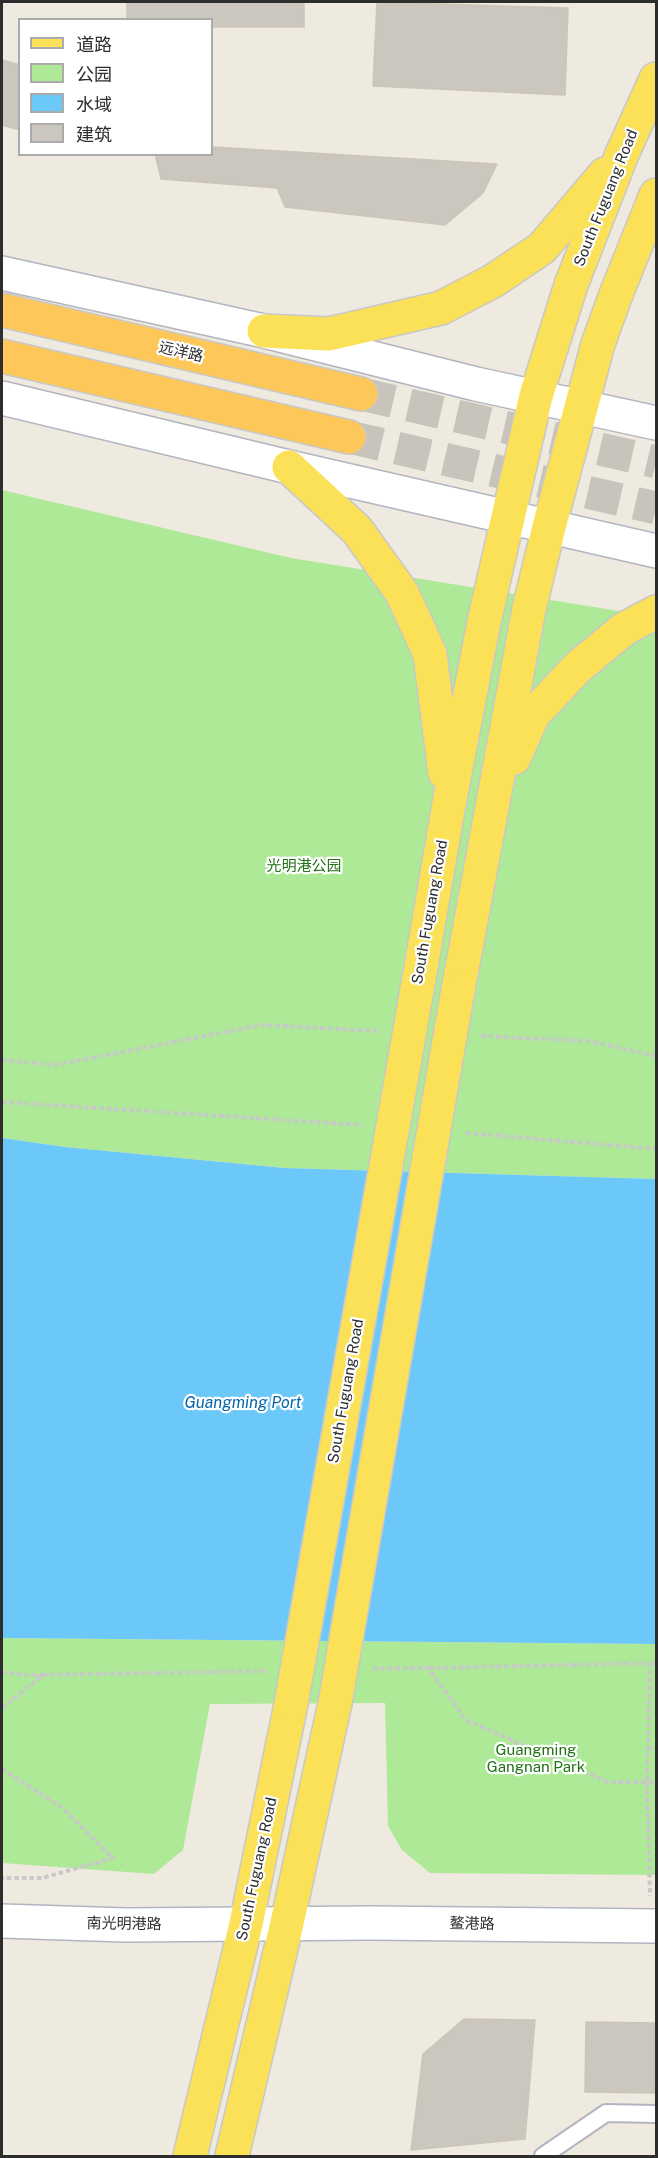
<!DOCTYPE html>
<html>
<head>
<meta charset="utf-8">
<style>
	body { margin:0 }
	#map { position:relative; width:658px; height:2158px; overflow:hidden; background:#efeadf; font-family:"Public Sans","Noto Sans SC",sans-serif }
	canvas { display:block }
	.frame { position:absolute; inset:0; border:3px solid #2d2d2d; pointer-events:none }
	.legend { position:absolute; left:18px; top:18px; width:195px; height:138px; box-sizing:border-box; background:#fff; border:2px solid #ababab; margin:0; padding:8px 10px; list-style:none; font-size:18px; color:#2d2d2d }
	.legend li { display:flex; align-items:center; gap:12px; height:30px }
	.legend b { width:30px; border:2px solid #ababab }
</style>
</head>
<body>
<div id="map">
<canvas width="658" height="2158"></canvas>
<div class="frame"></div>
<ul class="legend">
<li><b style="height:8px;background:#fbe158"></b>道路</li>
<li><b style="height:16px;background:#aee998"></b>公园</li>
<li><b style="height:16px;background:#6cc8f8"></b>水域</li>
<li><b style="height:16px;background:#cbc6be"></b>建筑</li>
</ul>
</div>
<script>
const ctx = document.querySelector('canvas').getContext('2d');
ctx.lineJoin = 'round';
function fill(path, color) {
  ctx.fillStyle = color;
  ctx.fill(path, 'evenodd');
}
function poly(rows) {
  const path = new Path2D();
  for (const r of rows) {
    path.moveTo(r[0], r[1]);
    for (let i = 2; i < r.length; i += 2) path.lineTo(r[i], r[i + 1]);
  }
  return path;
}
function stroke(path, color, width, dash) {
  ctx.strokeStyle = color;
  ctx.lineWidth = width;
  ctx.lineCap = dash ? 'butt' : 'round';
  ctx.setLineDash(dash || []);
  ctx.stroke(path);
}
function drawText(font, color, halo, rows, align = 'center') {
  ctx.font = font + ' "Public Sans","Noto Sans SC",sans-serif';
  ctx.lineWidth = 4.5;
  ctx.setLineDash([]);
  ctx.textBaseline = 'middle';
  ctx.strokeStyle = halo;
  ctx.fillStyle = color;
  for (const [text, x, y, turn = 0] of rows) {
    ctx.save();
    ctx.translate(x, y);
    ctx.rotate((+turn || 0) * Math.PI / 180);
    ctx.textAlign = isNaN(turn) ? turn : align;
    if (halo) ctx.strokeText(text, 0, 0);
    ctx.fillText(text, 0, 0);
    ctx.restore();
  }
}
const green = poly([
	[2,490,291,558,656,617,656,1179,284,1168,65,1147,2,1138],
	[2,1638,656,1644,656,1875,430,1873,402,1850,388,1826,385,1703,210,1704,183,1850,154,1874,2,1863]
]);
const water = poly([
	[2,1138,65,1147,284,1168,656,1179,656,1644,2,1638]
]);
const building = poly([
	[127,2,304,2,304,27,212,27,212,20,127,20,127,2],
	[377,2,568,8,565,95,373,86,377,2],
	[2,60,20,65,20,130,2,125,2,60],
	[212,147,497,164,483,193,445,225,285,207,277,188,161,179,155,154,212,154,212,147],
	[464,2019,535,2020,525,2139,411,2150,423,2054,464,2019],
	[586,2022,656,2023,656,2093,585,2092,586,2022]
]);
const trunkTunnel = poly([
	[361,394,656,462],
	[349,437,656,508]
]);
const path = poly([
	[481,1036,589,1041,656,1056],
	[2,1060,55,1065,262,1025,378,1031],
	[2,1102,363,1125],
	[466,1133,656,1149],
	[650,1663,647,1782,650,1896],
	[429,1668,656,1663],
	[373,1669,428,1668,466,1720,608,1782,656,1782],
	[2,1672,23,1675,43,1675],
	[2,1708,43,1675,266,1671],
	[647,1749,656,1749],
	[2,1769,64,1809,113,1858,42,1878,2,1878]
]);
const service = poly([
	[543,2156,606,2113,656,2114]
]);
const tertiary = poly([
	[2,1921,126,1925,371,1923,656,1926]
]);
const secondary = poly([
	[2,273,264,331,476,384,656,423],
	[2,398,289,467,656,551]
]);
const primary = poly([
	[264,331,329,334,441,308,493,281,542,248,605,174],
	[289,467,357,530,402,593,430,654,445,773],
	[514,758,533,715,578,667,624,629,656,612],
	[417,990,449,804,484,622,536,396,571,285,622,154,656,79],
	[458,990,529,609,549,527,598,344,615,297,656,195],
	[190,2156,246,1924,291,1704],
	[232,2156,287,1923,335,1703]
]);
const trunk = poly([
	[2,310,361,394],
	[2,356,349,437]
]);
const primaryBridge = poly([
	[335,1703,458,990],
	[291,1704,417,990]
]);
const streetNames = [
	["South Fuguang Road",606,198,-68],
	["远洋路",181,352,13],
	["South Fuguang Road",430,912,-80],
	["South Fuguang Road",346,1391,-80],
	["South Fuguang Road",257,1869,-78],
	["南光明港路",124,1924,1],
	["鳌港路",472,1924,1]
];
const parkNames = [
	["光明港公园",304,866],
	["Guangming",536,1750],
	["Gangnan Park",536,1767]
];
const waterNames = [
	["Guangming Port",243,1403]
];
fill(green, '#aee998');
fill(water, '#6cc8f8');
fill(building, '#cbc6be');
stroke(building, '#cbc6b8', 1.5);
stroke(trunkTunnel, '#c8c4bb', 33, [33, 16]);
stroke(service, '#b3b4c1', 20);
stroke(tertiary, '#b3b4c1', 36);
stroke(secondary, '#b3b4c1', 36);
stroke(primary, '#c8c8c8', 36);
stroke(trunk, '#c8c8c8', 36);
stroke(path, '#c8c8c8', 4, [4.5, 3]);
stroke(service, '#fff', 16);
stroke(tertiary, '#fff', 33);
stroke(secondary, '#fff', 33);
stroke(primary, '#fbe158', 33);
stroke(trunk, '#fdc859', 33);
stroke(primaryBridge, '#c8c8c8', 36, []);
stroke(primaryBridge, '#fbe158', 33);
drawText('15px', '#2d2d2d', '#fff', streetNames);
drawText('15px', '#227216', '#fff', parkNames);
drawText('italic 16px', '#0465ab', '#fff', waterNames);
</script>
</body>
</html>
